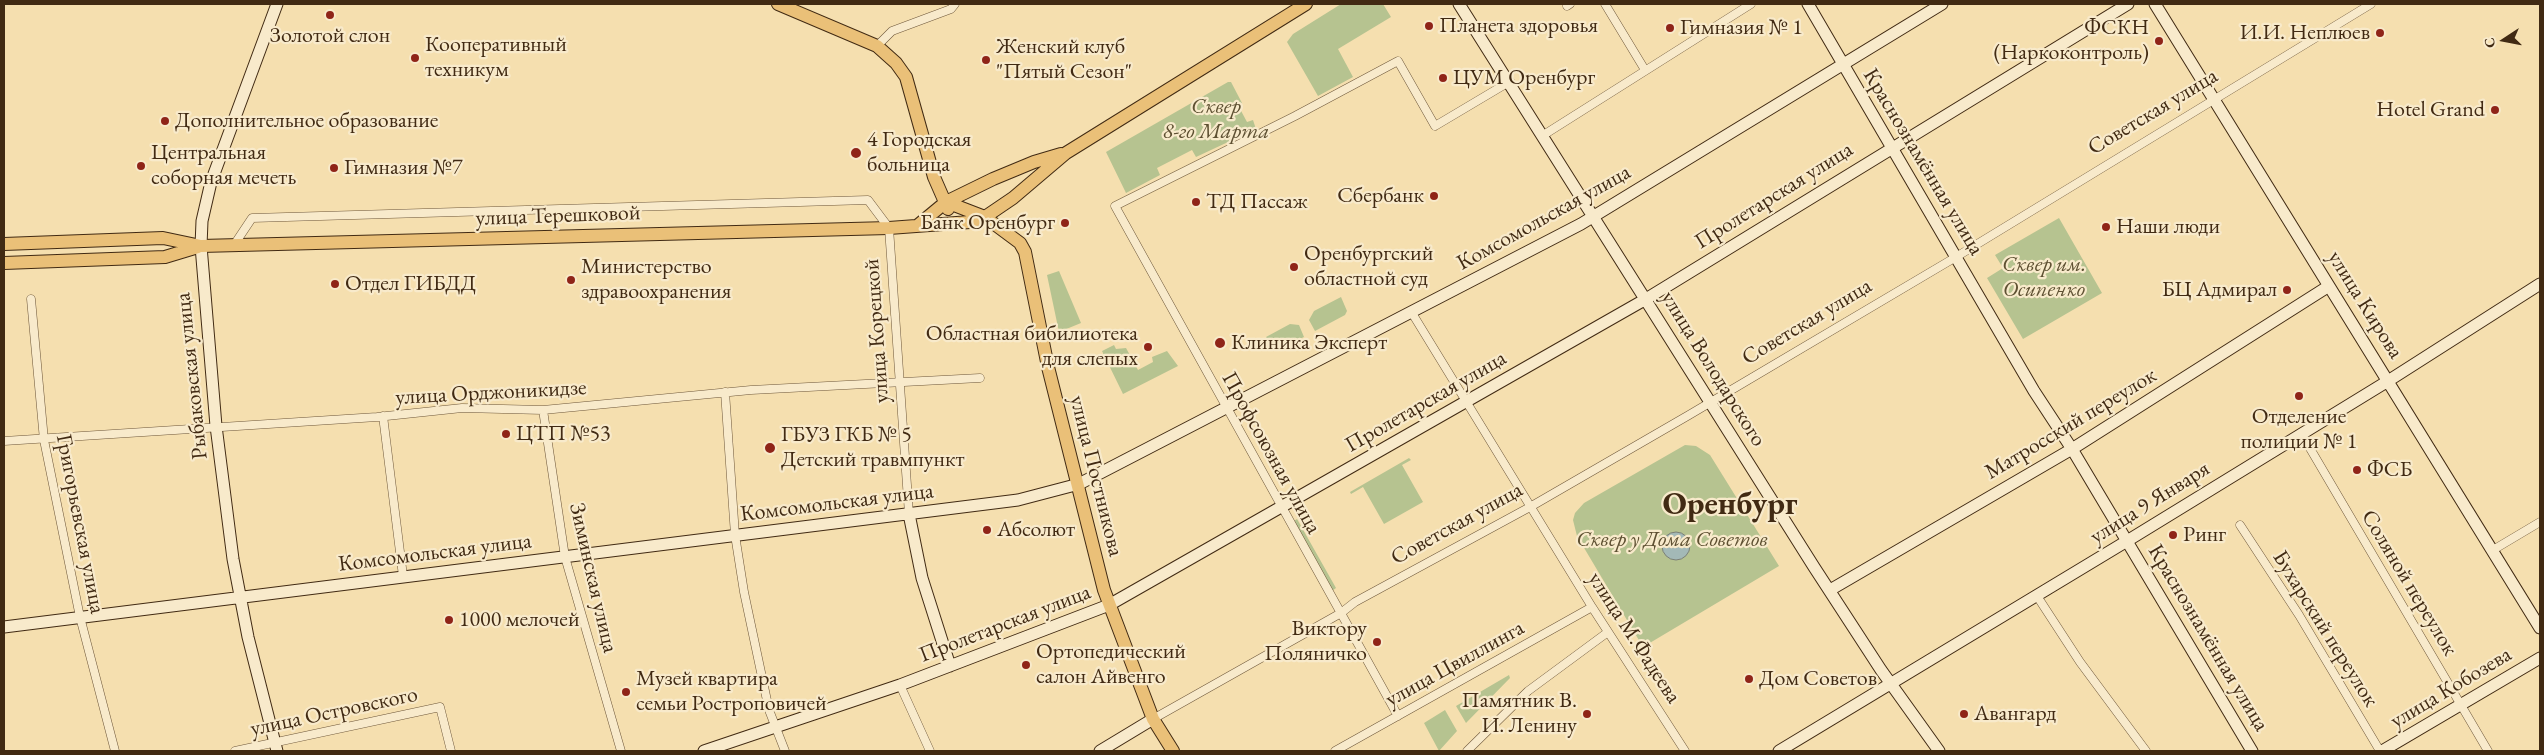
<!DOCTYPE html>
<html>
<head>
<meta charset="utf-8">
<style>
	body { margin:0 }
	#map { position:relative; width:2544px; height:755px; overflow:hidden; background:#f5dfaf; font-family:"EB Garamond",serif }
	canvas { display:block }
	.frame { position:absolute; inset:0; border:5px solid #412a13; pointer-events:none }
	.north { position:absolute; left:2479px; top:15px; width:50px; height:50px; -webkit-text-stroke:4px #f8eacb; paint-order:stroke; rotate:259deg; font-size:14px; font-weight:700; line-height:20px; text-align:center; color:#412a13 }
	.north::after { content:''; display:block; margin:auto; width:18px; height:22px; background:#412a13; clip-path:polygon(50% 0,100% 100%,50% 72%,0 100%) }
</style>
</head>
<body>
<div id="map">
<canvas width="2544" height="755"></canvas>
<div class="frame"></div>
<div class="north">С</div>
</div>
<script>
const ctx = document.querySelector('canvas').getContext('2d');
ctx.lineJoin = 'round';
function fill(path, color) {
  ctx.fillStyle = color;
  ctx.fill(path, 'evenodd');
}
function poly(rows) {
  const path = new Path2D();
  for (const r of rows) {
    if (r.length === 3) {
      path.moveTo(r[0] + r[2], r[1]);
      path.arc(r[0], r[1], r[2], 0, 2 * Math.PI);
      continue;
    }
    path.moveTo(r[0], r[1]);
    for (let i = 2; i < r.length; i += 2) path.lineTo(r[i], r[i + 1]);
  }
  return path;
}
function stroke(path, color, width, dash) {
  ctx.strokeStyle = color;
  ctx.lineWidth = width;
  ctx.lineCap = dash ? 'butt' : 'round';
  ctx.setLineDash(dash || []);
  ctx.stroke(path);
}
function drawText(font, color, halo, rows, align = 'center') {
  ctx.font = font + ' "EB Garamond",serif';
  ctx.lineWidth = 4.5;
  ctx.setLineDash([]);
  ctx.textBaseline = 'middle';
  ctx.strokeStyle = halo;
  ctx.fillStyle = color;
  for (const [text, x, y, turn = 0] of rows) {
    ctx.save();
    ctx.translate(x, y);
    ctx.rotate((+turn || 0) * Math.PI / 180);
    ctx.textAlign = isNaN(turn) ? turn : align;
    if (halo) ctx.strokeText(text, 0, 0);
    ctx.fillText(text, 0, 0);
    ctx.restore();
  }
}
const green = poly([
	[1341,4,1383,4,1391,17,1338,49,1353,77,1318,96,1287,42,1293,34],
	[1228,82,1231,82,1242,103,1239,107,1247,122,1253,120,1256,129,1196,157,1192,150,1157,168,1160,175,1126,193,1106,152],
	[2059,218,2102,293,2023,339,1987,278,2003,268,1995,255],
	[1059,271,1081,323,1059,332,1047,275],
	[1341,297,1347,311,1345,315,1315,331,1309,320,1314,311],
	[1290,324,1299,325,1304,337,1278,349,1271,347,1266,337],
	[1114,345,1116,349,1126,348,1138,370,1153,362,1152,357,1167,351,1178,366,1123,394,1102,351],
	[1685,445,1696,446,1710,455,1779,566,1643,647,1577,536,1573,520,1575,513,1584,503],
	[1409,458,1411,460,1402,465,1423,502,1384,524,1363,487,1351,494,1350,492],
	[1297,519,1336,588,1332,591,1292,522],
	[1509,675,1510,678,1466,723,1456,706],
	[1445,710,1457,731,1439,751,1424,723]
]);
const water = poly([
	[1676,546,14]
]);
const street = poly([
	[1605,4,1645,70],
	[1567,6,1570,4],
	[877,46,892,31,951,9,955,4],
	[1542,136,1751,4],
	[234,245,252,218,868,200,889,228,909,514],
	[31,299,44,440,80,617,115,751],
	[1412,313,1592,607,1685,751],
	[725,392,735,535,744,592,769,710,785,751],
	[543,410,565,557,621,751],
	[383,416,403,576],
	[2301,433,2488,751],
	[4,441,377,417,462,408,543,410,751,390,980,378],
	[2240,525,2299,615,2380,751],
	[2493,550,2540,522],
	[2037,596,2080,662,2146,751],
	[900,685,930,751],
	[1398,716,1115,206,1295,116,1398,61,1435,126,1509,82],
	[1153,719,1341,613,1355,602,1530,507,1689,415,1956,257,2371,4],
	[235,751,440,707,451,751],
	[1335,751,1592,607],
	[1467,751,1528,691,1608,632]
]);
const secondary = poly([
	[1459,4,1814,567,1881,670,1939,751],
	[1808,4,2034,391,2072,449,2252,751],
	[2155,4,2540,628],
	[909,514,922,578,950,666],
	[1830,590,2072,449,2329,286],
	[4,627,1018,500,1079,484,1581,224,1942,4],
	[277,751,248,637,233,559,216,426,201,246,202,221,211,182,277,4],
	[704,751,900,685,1109,605,1646,299,2128,4],
	[1100,751,1153,719],
	[1779,751,2127,541,2388,381,2540,284],
	[2382,751,2540,658]
]);
const primary = poly([
	[778,4,877,46,896,63,906,77,934,177,948,209],
	[946,202,985,217,1020,243,1025,252,1048,367,1104,590,1153,719,1173,751],
	[917,226,946,202,993,179,1034,162,1061,154],
	[4,244,163,238,201,246,889,228,970,222,985,217,1013,198,1066,153,1306,4],
	[4,263,165,257,198,247]
]);
const markers = [
	[330,15,5,"#8f2418"],
	[1429,26,5,"#8f2418"],
	[1670,28,5,"#8f2418"],
	[2380,33,5,"#8f2418"],
	[2159,41,5,"#8f2418"],
	[415,58,5,"#8f2418"],
	[986,60,5,"#8f2418"],
	[1443,78,5,"#8f2418"],
	[2495,110,5,"#8f2418"],
	[165,121,5,"#8f2418"],
	[856,153,6,"#8f2418"],
	[141,166,5,"#8f2418"],
	[334,168,5,"#8f2418"],
	[1434,196,5,"#8f2418"],
	[1196,202,5,"#8f2418"],
	[1065,223,5,"#8f2418"],
	[2106,227,5,"#8f2418"],
	[1294,267,5,"#8f2418"],
	[571,280,5,"#8f2418"],
	[335,284,5,"#8f2418"],
	[2287,290,5,"#8f2418"],
	[1220,343,6,"#8f2418"],
	[1148,347,5,"#8f2418"],
	[2299,396,5,"#8f2418"],
	[506,434,5,"#8f2418"],
	[770,448,6,"#8f2418"],
	[2357,470,5,"#8f2418"],
	[987,530,5,"#8f2418"],
	[2173,535,5,"#8f2418"],
	[449,620,5,"#8f2418"],
	[1377,642,5,"#8f2418"],
	[1026,665,5,"#8f2418"],
	[1749,679,5,"#8f2418"],
	[626,692,5,"#8f2418"],
	[1587,714,5,"#8f2418"],
	[1964,714,5,"#8f2418"]
];
const poiNames = [
	["Планета здоровья",1439,26],
	["Гимназия № 1",1680,28],
	["ФСКН",2149,28,"right"],
	["(Наркоконтроль)",2149,53,"right"],
	["И.И. Неплюев",2370,33,"right"],
	["Золотой слон",330,36,"center"],
	["Кооперативный",425,45],
	["техникум",425,70],
	["Женский клуб",996,47],
	["\"Пятый Сезон\"",996,72],
	["ЦУМ Оренбург",1453,78],
	["Hotel Grand",2485,110,"right"],
	["Дополнительное образование",175,121],
	["4 Городская",867,140],
	["больница",867,165],
	["Центральная",151,153],
	["соборная мечеть",151,178],
	["Гимназия №7",344,168],
	["Сбербанк",1424,196,"right"],
	["ТД Пассаж",1206,202],
	["Банк Оренбург",1055,223,"right"],
	["Наши люди",2116,227],
	["Оренбургский",1304,254],
	["областной суд",1304,279],
	["Министерство",581,267],
	["здравоохранения",581,292],
	["Отдел ГИБДД",345,284],
	["БЦ Адмирал",2277,290,"right"],
	["Областная бибилиотека",1138,334,"right"],
	["для слепых",1138,359,"right"],
	["Клиника Эксперт",1231,343],
	["Отделение",2299,417,"center"],
	["полиции № 1",2299,442,"center"],
	["ЦТП №53",516,434],
	["ГБУЗ ГКБ № 5",781,435],
	["Детский травмпункт",781,460],
	["ФСБ",2367,470],
	["Абсолют",997,530],
	["Ринг",2183,535],
	["1000 мелочей",459,620],
	["Виктору",1367,629,"right"],
	["Поляничко",1367,654,"right"],
	["Ортопедический",1036,652],
	["салон Айвенго",1036,677],
	["Музей квартира",636,679],
	["семьи Ростроповичей",636,704],
	["Дом Советов",1759,679],
	["Памятник В.",1577,701,"right"],
	["И. Ленину",1577,726,"right"],
	["Авангард",1974,714]
];
const parkNames = [
	["Сквер",1216,107],
	["8-го Марта",1216,132],
	["Сквер им.",2044,265],
	["Осипенко",2044,290],
	["Сквер у Дома Советов",1672,540]
];
const streetNames = [
	["Советская улица",2153,112,-31],
	["Краснознамённая улица",1923,162,59],
	["Пролетарская улица",1774,196,-32],
	["улица Терешковой",558,216,-2],
	["Комсомольская улица",1544,218,-29],
	["улица Кирова",2365,305,58],
	["Советская улица",1807,322,-31],
	["улица Корецкой",877,331,-94],
	["улица Володарского",1713,369,58],
	["Рыбаковская улица",192,376,-96],
	["улица Орджоникидзе",491,393,-3],
	["Пролетарская улица",1426,402,-30],
	["Матросский переулок",2071,424,-31],
	["Профсоюзная улица",1271,453,61],
	["улица Постникова",1096,476,76],
	["Комсомольская улица",837,503,-7],
	["улица 9 Января",2150,503,-32],
	["Григорьевская улица",80,524,79],
	["Советская улица",1457,524,-29],
	["Комсомольская улица",435,553,-7],
	["Зиминская улица",593,578,77],
	["Соляной переулок",2409,583,59],
	["Пролетарская улица",1005,624,-21],
	["Бухарский переулок",2325,629,58],
	["улица М.Фадеева",1634,638,57],
	["Краснознамённая улица",2208,638,59],
	["улица Цвиллинга",1455,664,-29],
	["улица Кобозева",2451,688,-31],
	["улица Островского",334,712,-12]
];
const townNames = [
	["Оренбург",1730,505]
];
fill(green, '#b6c390');
fill(water, '#a3b9b7');
stroke(water, '#7c8075', 1);
stroke(street, '#6e573a', 9);
stroke(secondary, '#412a13', 13);
stroke(primary, '#412a13', 14);
stroke(street, '#f8eacb', 8);
stroke(secondary, '#f8eacb', 11);
stroke(primary, '#eac078', 12);
for (const [x, y, r, color] of markers) {
  const dot = new Path2D();
  dot.arc(x, y, r, 0, 2 * Math.PI);
  ctx.fillStyle = color;
  ctx.fill(dot);
  stroke(dot, '#f8eacb', 2);
}
drawText('22px', '#412a13', '#f8eacb', poiNames, 'left');
drawText('italic 22px', '#5e5032', '#f8eacb', parkNames);
drawText('22px', '#412a13', '#f8eacb', streetNames);
drawText('bold 32px', '#412a13', '#f8eacb', townNames);
</script>
</body>
</html>
